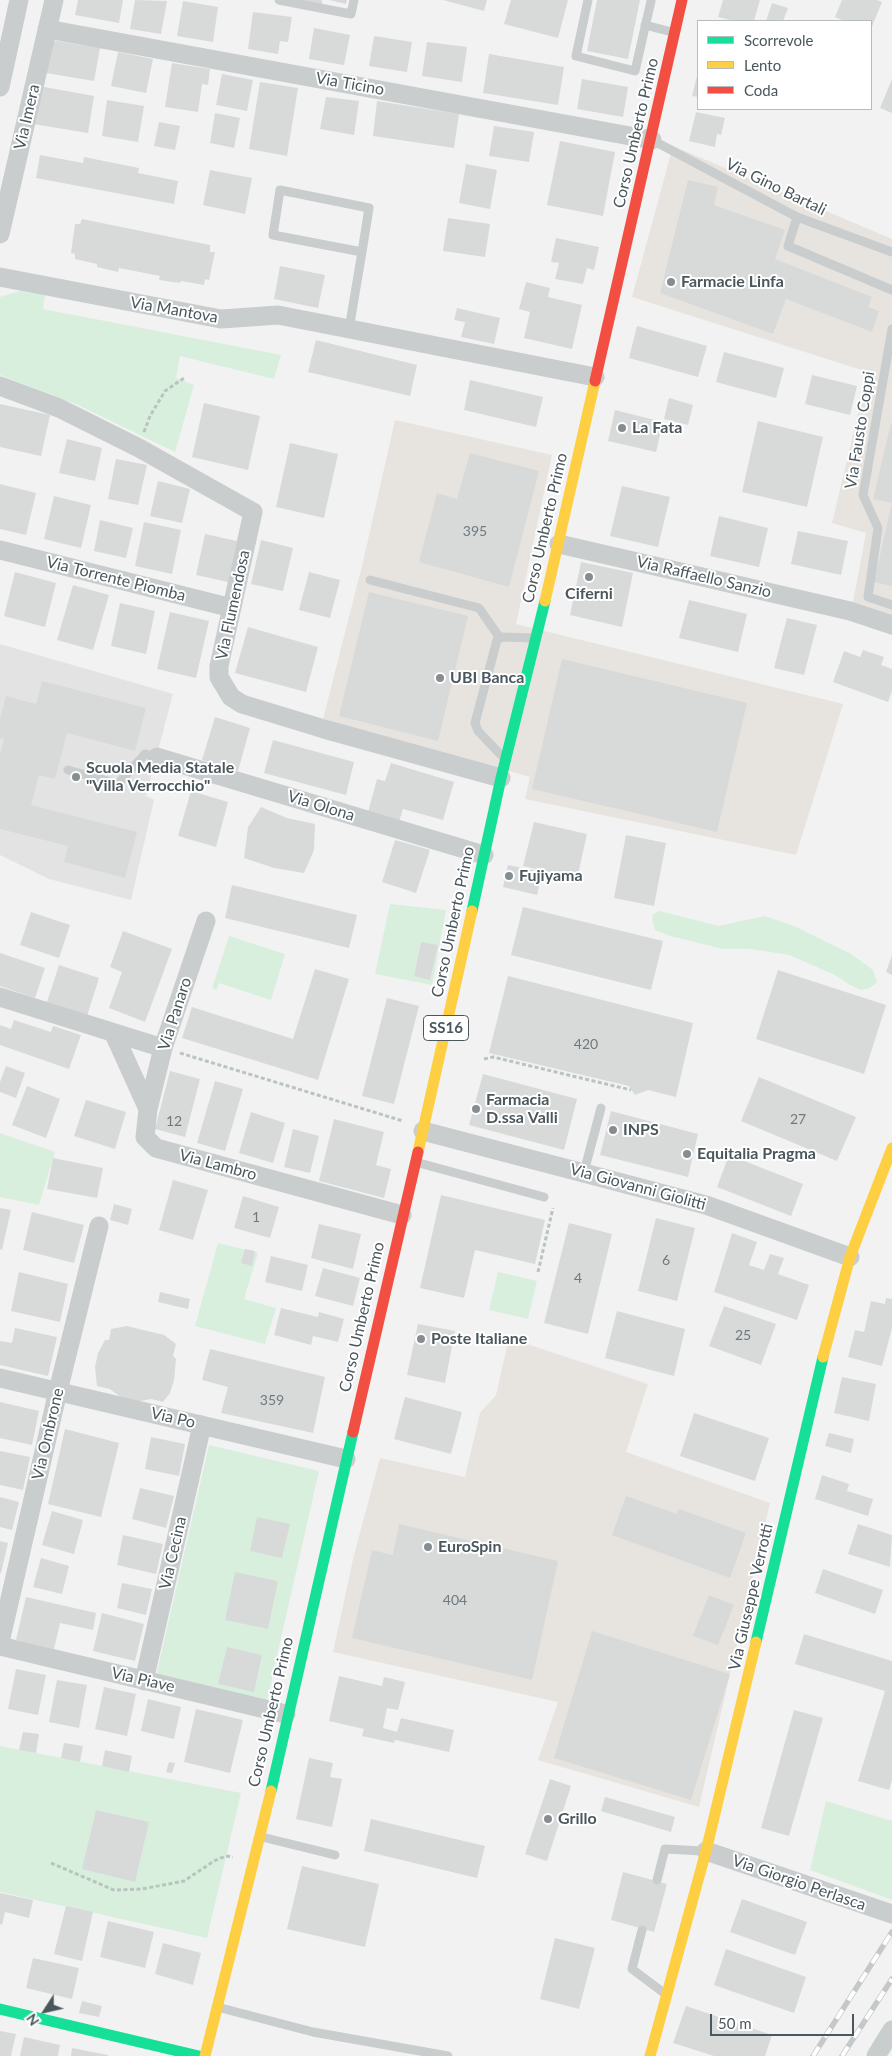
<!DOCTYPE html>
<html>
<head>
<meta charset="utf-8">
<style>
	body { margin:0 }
	#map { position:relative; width:892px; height:2056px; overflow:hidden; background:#f2f2f2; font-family:Lato,sans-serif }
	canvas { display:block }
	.legend { position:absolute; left:697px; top:20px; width:175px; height:90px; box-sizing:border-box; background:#fff; border:1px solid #b7bcbe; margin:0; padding:6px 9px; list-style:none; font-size:15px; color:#4a575d }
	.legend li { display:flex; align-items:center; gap:10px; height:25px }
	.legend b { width:25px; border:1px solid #b7bcbe }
	.north { position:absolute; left:20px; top:1986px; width:50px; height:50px; -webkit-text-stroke:4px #fff; paint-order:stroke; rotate:235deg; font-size:14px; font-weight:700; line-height:20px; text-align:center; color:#4a575d }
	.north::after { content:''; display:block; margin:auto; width:18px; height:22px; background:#4a575d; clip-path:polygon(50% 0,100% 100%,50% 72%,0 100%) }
	.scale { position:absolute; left:710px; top:2014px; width:144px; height:22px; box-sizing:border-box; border:2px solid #4a575d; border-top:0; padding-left:6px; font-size:15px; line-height:18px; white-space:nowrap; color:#4a575d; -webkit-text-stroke:4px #fff; paint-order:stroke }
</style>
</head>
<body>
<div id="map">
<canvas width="892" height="2056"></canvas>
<ul class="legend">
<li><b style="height:6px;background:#16e098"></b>Scorrevole</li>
<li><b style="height:6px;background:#ffcf43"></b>Lento</li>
<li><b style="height:6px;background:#f24e42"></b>Coda</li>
</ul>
<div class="north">N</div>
<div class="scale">50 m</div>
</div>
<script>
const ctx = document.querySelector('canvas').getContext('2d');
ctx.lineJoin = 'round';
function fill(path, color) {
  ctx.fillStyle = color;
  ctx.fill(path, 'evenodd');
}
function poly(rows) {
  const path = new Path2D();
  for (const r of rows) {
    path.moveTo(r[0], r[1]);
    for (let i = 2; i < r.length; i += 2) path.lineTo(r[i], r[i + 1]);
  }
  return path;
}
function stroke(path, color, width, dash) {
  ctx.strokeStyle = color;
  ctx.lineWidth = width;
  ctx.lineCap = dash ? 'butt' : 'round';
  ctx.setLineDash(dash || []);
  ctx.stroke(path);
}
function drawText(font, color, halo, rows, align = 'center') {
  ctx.font = font + ' Lato,sans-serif';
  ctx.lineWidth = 4;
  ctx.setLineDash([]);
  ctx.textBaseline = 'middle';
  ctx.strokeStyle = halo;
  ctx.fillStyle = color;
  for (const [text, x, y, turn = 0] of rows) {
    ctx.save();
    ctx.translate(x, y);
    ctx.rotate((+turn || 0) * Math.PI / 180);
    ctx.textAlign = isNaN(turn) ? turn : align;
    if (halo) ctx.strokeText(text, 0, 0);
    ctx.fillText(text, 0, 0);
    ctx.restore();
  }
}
const commercial = poly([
	[673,146,892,239,892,616,853,602,866,533,832,523,868,372,632,297],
	[395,420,552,455,516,624,843,704,796,855,525,799,530,777,323,719,363,562],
	[509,1338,648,1384,626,1452,770,1503,699,1807,538,1760,558,1702,333,1652,354,1555,380,1458,465,1477,480,1413,496,1395]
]);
const education = poly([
	[0,644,173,694,146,796,154,800,131,900,49,879,0,855]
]);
const green = poly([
	[20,291,45,295,43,309,281,355,274,379,180,356,176,378,194,385,175,452,78,405,0,375,0,297],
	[390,904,446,910,432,985,375,974],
	[421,942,430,979,414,976],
	[660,911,718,926,765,916,796,927,851,954,873,970,877,982,870,988,861,990,850,985,835,975,789,955,751,949,723,949,670,936,655,930,652,920,653,914],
	[229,936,285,954,271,1000,219,983,216,990,212,988],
	[0,1133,55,1152,39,1205,0,1197],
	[218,1243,258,1253,244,1299,276,1308,265,1344,195,1326],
	[498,1272,537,1281,528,1319,489,1310],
	[209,1445,319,1471,267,1700,156,1676],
	[0,1746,241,1793,207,1938,0,1892],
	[826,1801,892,1821,892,1900,810,1870]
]);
const building = poly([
	[78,0,123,0,119,23,75,15],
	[135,0,167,1,161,34,130,29],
	[299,0,322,0,322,5],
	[329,0,347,0,346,4],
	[443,0,487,0,484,11],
	[511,0,568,0,558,38,504,24],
	[597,0,640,0,628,59,587,51],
	[723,0,760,0,754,21,734,21,718,17],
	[842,0,877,0,882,2,871,29,871,21,844,21,835,17],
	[183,1,218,7,213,42,177,36],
	[772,3,788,8,783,21,766,21],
	[253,12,292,17,288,42,280,41,278,54,248,49],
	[314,28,350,35,344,65,309,59],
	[374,36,412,42,407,72,369,66],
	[51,40,100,48,94,81,46,73],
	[427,42,467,47,462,82,422,76],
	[118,52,153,59,146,93,111,86],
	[489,54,564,67,558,105,483,93],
	[172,63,210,69,208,85,202,84,198,112,165,107],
	[698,72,698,97,692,96],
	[222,74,253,80,247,111,216,105],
	[582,79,628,87,623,117,577,109],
	[892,79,892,113,880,108],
	[260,82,298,88,287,156,249,149],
	[39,86,94,96,88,133,33,124],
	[326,97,359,101,354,135,320,129],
	[107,100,144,106,138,142,102,136],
	[377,101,459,114,454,148,373,136],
	[696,112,725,118,721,135,717,134,715,147,689,141],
	[215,113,240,118,234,148,210,143],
	[159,122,180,126,175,150,154,146],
	[494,126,534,132,529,162,489,156],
	[560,141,615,152,603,216,547,205],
	[40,155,83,163,84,157,139,168,138,173,178,181,174,204,36,178],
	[466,164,497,170,490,209,459,203],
	[210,170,252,178,245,214,203,205],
	[688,180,718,187,714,205,785,230,775,259,872,297,868,307,879,311,872,332,786,299,773,334,660,293],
	[448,218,490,224,485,257,443,251],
	[82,219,210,245,210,252,215,252,209,280,205,279,204,285,181,281,180,283,159,280,160,276,119,268,118,272,97,267,97,264,75,259,75,254,71,253,75,224,80,224],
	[556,238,599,247,594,270,587,268,583,284,555,279,559,263,551,262],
	[280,266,325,275,318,308,274,299],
	[526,282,550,288,548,297,582,305,572,349,524,338,530,312,519,309],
	[457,308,500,318,494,344,461,337,465,322,454,320],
	[637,326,707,346,698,377,629,358],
	[316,340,417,365,410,396,308,372],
	[724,352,784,368,776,398,716,382],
	[812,375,857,386,850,415,805,404],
	[470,380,543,397,536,427,464,410],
	[669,398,693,405,688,425,664,419],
	[204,403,260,416,248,470,192,457],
	[0,404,50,415,41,456,0,447],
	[615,410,663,422,656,452,608,441],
	[758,421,823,437,807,507,742,492],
	[891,423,892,423,892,503,873,499],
	[67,439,102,448,95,481,59,473],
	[290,443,338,454,324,518,276,507],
	[470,453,539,471,509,587,419,562,437,493,457,499],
	[116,459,147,465,138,505,108,499],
	[158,481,190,489,182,523,150,516],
	[0,484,36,493,26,535,0,529],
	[622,486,670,497,658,547,610,536],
	[54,496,91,505,81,548,44,539],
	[891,506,892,506,892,586,874,582],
	[719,516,768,528,759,567,710,556],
	[100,520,133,528,126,558,94,551],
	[144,522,181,530,172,574,135,566],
	[798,531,848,541,841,575,791,564],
	[205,534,237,541,228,582,196,575],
	[261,540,293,548,283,591,251,584],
	[581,562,633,573,622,627,570,615],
	[15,572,56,583,45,627,4,616],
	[309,572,340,580,330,618,299,610],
	[73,585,109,595,93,650,57,640],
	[369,592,468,616,438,741,339,716],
	[689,600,747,614,738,652,679,638],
	[120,603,155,611,146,654,111,646],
	[170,612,209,621,196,678,157,669],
	[787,618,817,625,804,675,774,668],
	[248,627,318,647,306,692,235,673],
	[863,650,884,657,881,665,892,669,892,691,888,702,833,682,844,651,860,657],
	[562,659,747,703,717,832,532,789],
	[42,681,146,708,135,751,67,733,55,779,39,775,31,805,137,832,125,878,64,862,68,846,0,829,0,755,4,739,0,738,0,719,6,696,36,704],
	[215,717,250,728,238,771,202,760],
	[273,740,354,762,346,795,264,773],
	[391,763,454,782,443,820,403,809,399,822,368,812,377,779,385,781],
	[191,791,228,802,216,847,178,836],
	[261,807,287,818,315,824,314,850,304,873,274,868,244,858,248,827],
	[534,822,587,834,577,879,523,866],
	[626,835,666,843,654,906,614,898],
	[395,840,430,850,416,893,382,882],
	[508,865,542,872,537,895,503,887],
	[232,885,357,915,349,948,225,918],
	[523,907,663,941,651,990,511,955],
	[31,912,70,925,59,958,20,945],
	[123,931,172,949,145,1022,109,1008,122,972,110,967],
	[421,942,438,945,430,980,414,976],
	[0,953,45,968,35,998,0,986],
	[892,955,892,975,886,972],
	[59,965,99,978,87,1016,47,1002],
	[315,969,349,979,318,1080,182,1038,192,1007,293,1039],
	[778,970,886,1005,864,1074,756,1039],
	[508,976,693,1023,676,1097,648,1090,635,1095,629,1086,489,1053],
	[387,998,419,1006,394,1104,362,1096],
	[14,1020,51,1032,53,1026,81,1035,69,1069,0,1045,0,1025,11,1029],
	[6,1066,25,1073,16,1098,0,1092,0,1082],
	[170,1071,200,1079,185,1137,155,1129],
	[483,1074,577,1099,564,1150,469,1125],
	[759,1077,856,1117,837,1161,741,1121],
	[215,1081,243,1089,225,1151,197,1143],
	[27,1086,60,1099,46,1138,12,1125],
	[86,1100,126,1112,115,1149,74,1136],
	[611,1111,698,1134,688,1177,600,1155],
	[251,1112,285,1123,273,1163,239,1153],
	[334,1119,384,1132,376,1165,391,1169,384,1198,319,1181],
	[293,1129,319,1136,310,1173,284,1167],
	[729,1155,803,1184,791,1216,717,1187],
	[53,1158,103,1168,97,1198,47,1189],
	[173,1180,208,1190,193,1240,159,1230],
	[441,1195,545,1220,535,1264,475,1250,464,1298,420,1288],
	[243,1196,279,1207,270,1238,234,1228],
	[114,1204,132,1209,128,1225,110,1220],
	[0,1208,11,1210,2,1250,0,1249],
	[32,1212,84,1225,74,1263,23,1250],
	[656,1218,695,1228,677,1301,638,1291],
	[569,1223,612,1234,588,1334,544,1323],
	[319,1224,361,1234,353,1269,311,1258],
	[732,1233,757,1242,749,1265,764,1270,770,1254,784,1258,778,1274,809,1285,797,1320,714,1292],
	[245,1249,255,1251,252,1266,241,1263],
	[271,1256,308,1265,302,1291,265,1282],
	[323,1268,360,1278,353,1306,315,1296],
	[19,1272,68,1284,60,1322,11,1311],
	[160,1292,190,1299,188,1309,158,1302],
	[886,1298,892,1299,892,1328,882,1366,848,1357,855,1330,864,1332,871,1301,885,1304],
	[724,1306,776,1324,761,1365,709,1346],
	[281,1308,318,1317,319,1312,344,1319,338,1342,313,1336,311,1345,274,1335],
	[617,1311,685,1329,674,1376,605,1358],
	[418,1324,455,1331,445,1383,407,1375],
	[127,1326,164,1335,176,1344,173,1356,176,1359,174,1380,170,1393,163,1402,151,1399,136,1402,123,1399,110,1389,97,1386,95,1367,98,1353,105,1340,109,1340,111,1329],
	[15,1328,57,1337,48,1376,0,1365,0,1341,12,1343],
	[210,1349,325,1377,313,1433,221,1413,228,1387,202,1380],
	[842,1377,876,1384,869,1421,834,1413],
	[405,1397,462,1412,451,1454,394,1439],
	[0,1402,39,1411,32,1445,0,1438],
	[694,1413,769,1438,755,1481,680,1456],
	[65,1429,119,1443,101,1517,48,1504],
	[829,1433,854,1439,851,1453,825,1446],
	[151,1437,185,1444,179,1476,145,1469],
	[0,1451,30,1457,23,1490,0,1485],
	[822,1475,849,1484,847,1491,873,1499,868,1516,815,1499],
	[140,1488,174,1496,166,1528,132,1519],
	[626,1496,677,1514,679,1509,746,1533,730,1578,612,1535],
	[0,1497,19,1502,12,1530,0,1527],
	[52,1511,83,1520,74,1554,42,1545],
	[257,1517,290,1524,282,1558,250,1551],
	[399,1524,558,1561,532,1680,352,1638,372,1550,393,1555],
	[858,1524,892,1535,890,1567,848,1554],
	[123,1535,163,1544,156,1574,117,1565],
	[0,1541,8,1543,1,1573,0,1573],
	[41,1558,69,1566,62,1594,33,1587],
	[823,1569,883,1590,875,1614,815,1593],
	[235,1572,278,1581,268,1629,225,1620],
	[122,1583,152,1589,146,1615,117,1608],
	[709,1595,734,1605,718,1645,693,1636],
	[26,1597,96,1613,93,1630,60,1623,54,1649,16,1640],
	[102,1613,144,1624,135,1661,93,1651],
	[592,1631,730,1674,691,1800,554,1758],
	[804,1634,892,1661,892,1780,889,1790,858,1781,885,1691,795,1664],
	[227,1647,262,1655,254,1692,218,1684],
	[16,1669,46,1675,38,1715,8,1709],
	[339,1676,382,1686,384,1677,405,1682,398,1710,387,1708,383,1728,397,1732,401,1718,454,1730,449,1752,395,1740,394,1743,362,1736,364,1729,329,1721],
	[57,1680,87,1685,79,1728,49,1722],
	[104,1687,136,1694,127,1736,95,1729],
	[148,1699,181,1707,174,1739,141,1731],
	[196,1709,243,1720,230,1773,184,1762],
	[794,1710,823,1718,789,1836,761,1828],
	[23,1732,39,1734,36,1753,19,1750],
	[64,1743,83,1746,80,1762,61,1758],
	[105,1750,132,1756,129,1772,102,1766],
	[309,1758,333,1763,330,1777,342,1779,332,1827,296,1819],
	[169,1762,175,1763,172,1773,166,1772],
	[550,1779,571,1786,547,1861,525,1854],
	[605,1797,675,1817,671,1832,601,1811],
	[96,1810,149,1822,135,1882,82,1869],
	[371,1819,485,1846,477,1878,364,1851],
	[302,1866,379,1884,365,1947,287,1929],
	[623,1872,667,1884,654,1932,611,1920],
	[0,1893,33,1900,29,1918,5,1912,2,1925,0,1924],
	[742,1899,807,1922,795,1955,730,1932],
	[66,1906,93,1912,82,1961,54,1954],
	[108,1921,154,1932,145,1968,100,1957],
	[555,1938,595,1948,579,2009,540,1999],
	[163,1943,201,1953,193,1985,155,1974],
	[726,1949,806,1977,794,2013,714,1985],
	[33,1958,79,1968,72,1999,26,1988],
	[82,2001,102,2006,99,2017,79,2013],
	[686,2006,772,2035,765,2056,714,2056,673,2043],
	[0,2031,16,2034,11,2056,0,2056],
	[24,2037,60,2045,58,2056,20,2056],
	[72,2048,108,2055,108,2056,71,2056]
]);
const path = poly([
	[144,432,150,416,165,391,184,378],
	[180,1053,403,1121],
	[484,1059,493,1057,631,1090],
	[538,1272,553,1208],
	[51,1863,114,1890,142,1889,184,1881,214,1861,226,1856,233,1857]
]);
const lane = poly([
	[279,0,351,14,354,0],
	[588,0,576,56,635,71,651,1],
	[645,25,672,32],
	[654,141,797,217,892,252],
	[280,190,369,208,362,252,273,235,280,190],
	[797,217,788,246,892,290],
	[349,329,362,252],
	[892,329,863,495,878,528,868,597,892,605],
	[370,580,479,608,500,638],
	[502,756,478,731,475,723,497,640,503,637,534,638],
	[68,770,118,784,145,754,157,757],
	[419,1163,544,1197],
	[584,1172,601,1108],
	[262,1837,335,1855],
	[657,1880,665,1849,703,1851],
	[642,1930,632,1969,664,1993],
	[221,2008,313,2032,448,2056]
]);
const street = poly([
	[47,29,652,140],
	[0,87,19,0],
	[0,234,54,0],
	[0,277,221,319,278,315,595,377],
	[0,386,59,408,139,448,253,512,219,666,219,677,231,697,242,704,324,729,501,778],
	[559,544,850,611,892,625],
	[0,550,232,608],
	[157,757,484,855],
	[206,921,163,1048,148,1109,145,1137,156,1148,402,1215],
	[0,997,163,1048],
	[114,1034,148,1109],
	[423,1131,706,1205,850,1257],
	[0,1378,346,1459],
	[0,1642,58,1391,99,1226],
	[0,1646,286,1714],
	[144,1681,202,1425],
	[706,1851,892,1914],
	[876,2056,892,2030]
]);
const fast = poly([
	[472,911,501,778,545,601],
	[756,1642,823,1357],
	[271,1791,353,1432],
	[0,2009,199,2056]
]);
const slow = poly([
	[545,601,595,381],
	[418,1152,472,911],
	[823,1357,850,1257,892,1148],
	[205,2056,271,1791],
	[650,2056,706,1851,756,1642]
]);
const jam = poly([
	[595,381,682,0],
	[353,1432,418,1152]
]);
const rail = poly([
	[813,2056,892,1932],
	[842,2056,892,1979]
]);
const markers = [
	[671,282,5,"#858d91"],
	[622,428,5,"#858d91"],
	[589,577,5,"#858d91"],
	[440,678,5,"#858d91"],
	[76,777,5,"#858d91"],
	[509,876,5,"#858d91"],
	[476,1109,5,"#858d91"],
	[613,1130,5,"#858d91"],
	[687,1154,5,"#858d91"],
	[421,1339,5,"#858d91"],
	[428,1547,5,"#858d91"],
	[548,1819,5,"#858d91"]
];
const numberNames = [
	["395",475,531],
	["420",586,1044],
	["27",798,1119],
	["12",174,1121],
	["1",256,1217],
	["6",666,1260],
	["4",578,1278],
	["25",743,1335],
	["359",272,1400],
	["404",455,1600]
];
const shields = [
	[446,1028,45]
];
const shieldNames = [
	["SS16",446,1028]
];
const streetNames = [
	["Via Ticino",350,84,10],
	["Via Imera",27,117,-77],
	["Corso Umberto Primo",636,133,-77],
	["Via Gino Bartali",776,187,26],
	["Via Mantova",174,310,10],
	["Via Fausto Coppi",860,430,-81],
	["Corso Umberto Primo",545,528,-77],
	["Via Raffaello Sanzio",704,577,13],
	["Via Torrente Piomba",116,579,14],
	["Via Flumendosa",233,605,-78],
	["Via Olona",321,806,17],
	["Corso Umberto Primo",453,922,-78],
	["Via Panaro",175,1014,-72],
	["Via Lambro",218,1165,15],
	["Via Giovanni Giolitti",638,1187,15],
	["Corso Umberto Primo",362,1317,-77],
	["Via Po",173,1418,13],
	["Via Ombrone",48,1434,-77],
	["Via Cecina",173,1553,-77],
	["Via Giuseppe Verrotti",751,1597,-77],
	["Via Piave",143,1680,13],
	["Corso Umberto Primo",271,1712,-77],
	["Via Giorgio Perlasca",799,1883,19]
];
const poiNames = [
	["Farmacie Linfa",681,282],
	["La Fata",632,428],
	["Ciferni",589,594,"center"],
	["UBI Banca",450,678],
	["Scuola Media Statale",86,768],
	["\"Villa Verrocchio\"",86,786],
	["Fujiyama",519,876],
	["Farmacia",486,1100],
	["D.ssa Valli",486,1118],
	["INPS",623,1130],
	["Equitalia Pragma",697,1154],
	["Poste Italiane",431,1339],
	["EuroSpin",438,1547],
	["Grillo",558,1819]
];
fill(commercial, '#e7e4e0');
fill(education, '#e4e3e3');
fill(green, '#d8efde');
fill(building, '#d8dada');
stroke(path, '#b9c4bf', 3, [4, 2.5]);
stroke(lane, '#c9cdce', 9);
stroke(street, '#c9cdce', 19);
stroke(fast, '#16e098', 11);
stroke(slow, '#ffcf43', 11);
stroke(jam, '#f24e42', 11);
stroke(rail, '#c5c8c9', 5.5);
stroke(rail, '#fff', 4, [11]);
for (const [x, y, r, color] of markers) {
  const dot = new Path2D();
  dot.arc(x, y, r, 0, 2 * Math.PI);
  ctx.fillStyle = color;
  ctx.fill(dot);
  stroke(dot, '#fff', 2);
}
drawText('14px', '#6f797e', null, numberNames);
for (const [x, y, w] of shields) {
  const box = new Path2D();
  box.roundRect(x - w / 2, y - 12.5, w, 25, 4);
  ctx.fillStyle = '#fff';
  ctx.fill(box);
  stroke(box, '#4a575d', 1);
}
drawText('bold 15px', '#4a575d', null, shieldNames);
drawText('16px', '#4a575d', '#fff', streetNames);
drawText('bold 16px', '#4a575d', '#fff', poiNames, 'left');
</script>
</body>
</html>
